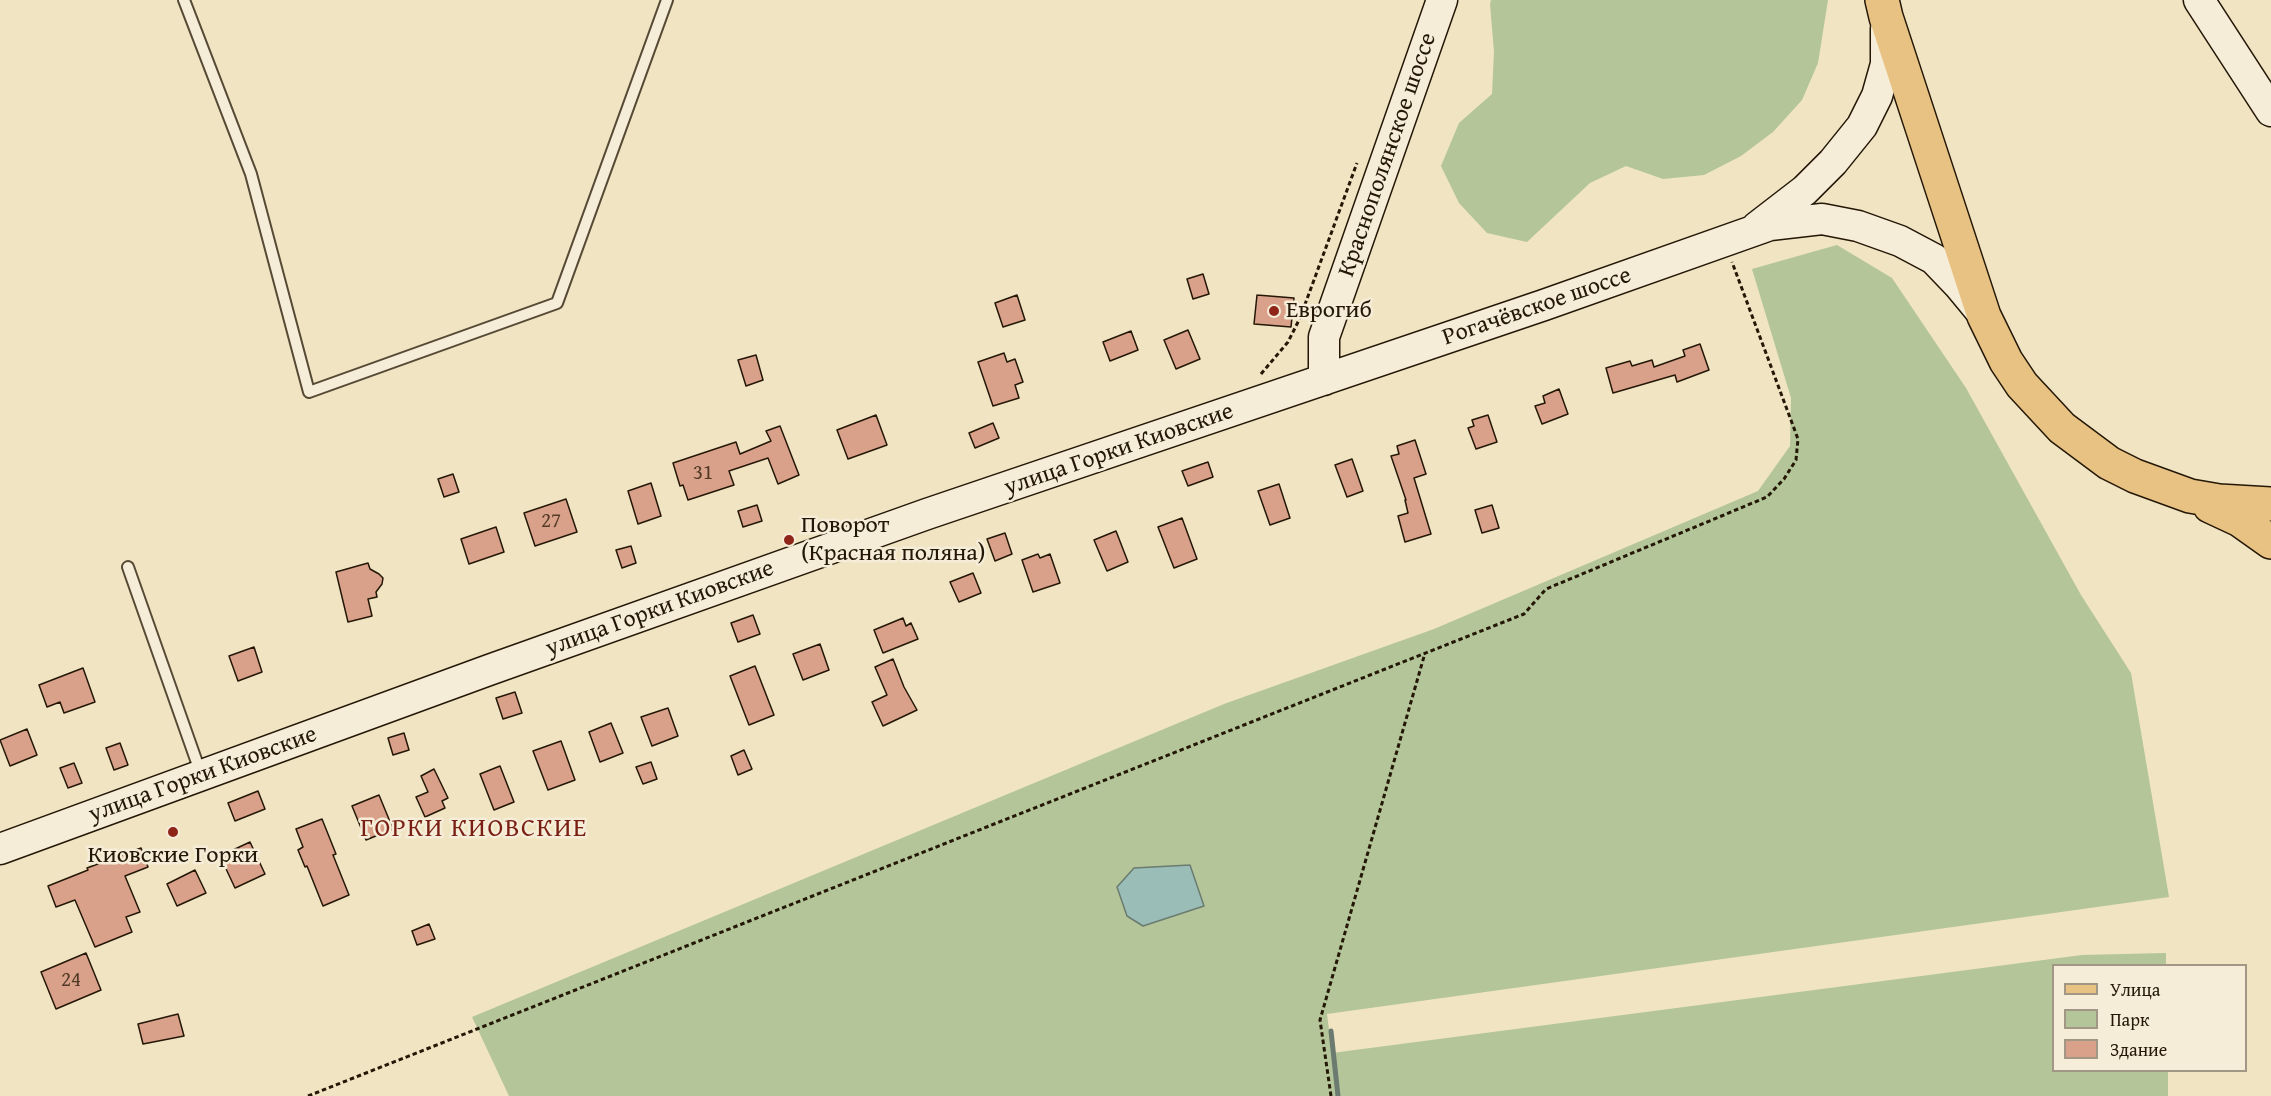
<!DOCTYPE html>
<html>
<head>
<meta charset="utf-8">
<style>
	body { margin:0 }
	#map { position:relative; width:2271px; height:1096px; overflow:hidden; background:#f0e4c3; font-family:"Gentium Book Plus",serif }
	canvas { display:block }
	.legend { position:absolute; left:2052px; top:964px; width:195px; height:108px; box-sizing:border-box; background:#f5edd8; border:2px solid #a19784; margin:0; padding:8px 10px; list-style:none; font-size:18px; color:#241706 }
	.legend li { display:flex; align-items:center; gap:12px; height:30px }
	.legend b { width:30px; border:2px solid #a19784 }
</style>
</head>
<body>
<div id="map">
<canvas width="2271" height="1096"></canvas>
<ul class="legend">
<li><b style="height:8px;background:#e8c282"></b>Улица</li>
<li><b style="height:16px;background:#b3c599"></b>Парк</li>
<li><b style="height:16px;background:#daa18a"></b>Здание</li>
</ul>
</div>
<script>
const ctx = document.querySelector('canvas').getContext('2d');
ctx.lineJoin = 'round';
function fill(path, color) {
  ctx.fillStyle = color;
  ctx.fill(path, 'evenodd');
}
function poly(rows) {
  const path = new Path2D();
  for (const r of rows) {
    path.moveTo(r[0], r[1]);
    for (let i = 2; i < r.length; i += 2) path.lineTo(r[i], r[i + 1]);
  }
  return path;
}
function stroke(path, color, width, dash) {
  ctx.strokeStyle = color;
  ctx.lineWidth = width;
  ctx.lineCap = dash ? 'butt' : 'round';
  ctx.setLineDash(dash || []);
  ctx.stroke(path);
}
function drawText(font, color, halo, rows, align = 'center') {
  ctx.font = font + ' "Gentium Book Plus",serif';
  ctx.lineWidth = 5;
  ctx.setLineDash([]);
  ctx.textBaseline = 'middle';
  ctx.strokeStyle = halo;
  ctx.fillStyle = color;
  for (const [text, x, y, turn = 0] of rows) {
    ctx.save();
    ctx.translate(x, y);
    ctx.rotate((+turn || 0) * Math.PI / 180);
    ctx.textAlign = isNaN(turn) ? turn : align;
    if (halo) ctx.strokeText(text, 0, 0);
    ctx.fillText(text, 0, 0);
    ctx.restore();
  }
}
const green = poly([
	[1491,0,1828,0,1818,63,1802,100,1773,132,1741,156,1704,175,1663,179,1626,166,1590,183,1527,242,1487,233,1459,203,1441,166,1459,123,1492,94,1494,52,1490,4],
	[1837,245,1892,278,1966,388,2081,595,2131,673,2169,897,1327,1014,1332,1053,2082,955,2166,953,2166,965,2054,966,2054,1070,2168,1071,2168,1096,509,1096,472,1017,1224,704,1434,629,1758,491,1790,446,1791,398,1752,269]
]);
const water = poly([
	[1190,865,1204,906,1143,926,1127,916,1117,887,1134,868,1190,865]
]);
const stream = poly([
	[1331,1031,1338,1096]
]);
const building = poly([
	[1203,274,1209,294,1193,299,1187,279,1203,274],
	[1017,295,1025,320,1003,327,995,303,1017,295],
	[1257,295,1294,298,1291,327,1254,324,1257,295],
	[1188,330,1200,359,1176,369,1164,340,1188,330],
	[1131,331,1138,350,1110,361,1103,342,1131,331],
	[1700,344,1709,370,1677,382,1675,375,1613,393,1606,368,1630,361,1632,366,1652,360,1654,367,1685,356,1683,350,1700,344],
	[1004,353,1007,362,1015,359,1023,382,1015,385,1019,398,993,406,978,362,1004,353],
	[756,355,763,380,746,386,738,360,756,355],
	[1559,389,1568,414,1542,424,1535,406,1545,403,1543,396,1559,389],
	[876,415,887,445,848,459,837,430,876,415],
	[1488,415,1497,442,1476,449,1468,428,1474,426,1472,420,1488,415],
	[993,423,999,438,975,448,969,433,993,423],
	[780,426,799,475,778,484,768,458,729,471,734,485,688,500,683,485,680,486,673,463,736,442,740,454,771,441,766,431,780,426],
	[1415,440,1426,474,1414,478,1431,534,1405,542,1398,516,1408,513,1405,500,1406,500,1391,456,1399,454,1397,446,1415,440],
	[1352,459,1363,491,1347,497,1335,465,1352,459],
	[1208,462,1213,477,1188,486,1182,471,1208,462],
	[453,474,459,492,444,497,438,479,453,474],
	[651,483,661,516,638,524,628,491,651,483],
	[1279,484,1290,518,1270,525,1258,491,1279,484],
	[566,499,577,532,535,546,524,513,566,499],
	[757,505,762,521,743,527,738,511,757,505],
	[1492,505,1499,528,1482,533,1475,510,1492,505],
	[1182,518,1197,559,1174,568,1158,527,1182,518],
	[496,527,504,552,469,564,461,539,496,527],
	[1116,531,1128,562,1107,571,1094,540,1116,531],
	[1005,533,1012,554,995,561,987,539,1005,533],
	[631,546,636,563,622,568,616,550,631,546],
	[1038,554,1040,558,1050,554,1060,583,1033,592,1022,560,1038,554],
	[368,563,370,569,379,574,383,578,382,584,376,592,377,597,368,599,372,616,348,622,336,572,368,563],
	[973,573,981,593,959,602,950,582,973,573],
	[753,615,760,634,738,642,731,623,753,615],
	[903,618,906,626,911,623,918,639,883,653,874,630,903,618],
	[820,644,829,670,803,680,793,654,820,644],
	[254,647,262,672,238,681,229,656,254,647],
	[893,659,904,687,917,710,883,726,872,702,887,695,875,667,893,659],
	[755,666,774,715,749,725,730,676,755,666],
	[83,668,95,702,64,713,60,702,47,707,39,685,83,668],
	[515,692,522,713,503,719,496,698,515,692],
	[668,708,678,736,652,746,641,717,668,708],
	[611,723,623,753,600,762,589,732,611,723],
	[27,729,37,755,10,766,0,740,27,729],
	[404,733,409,750,393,755,388,738,404,733],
	[561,741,575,780,548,790,533,751,561,741],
	[120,743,128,765,114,770,106,748,120,743],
	[744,750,752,769,738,775,731,756,744,750],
	[651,762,657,779,643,784,636,767,651,762],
	[74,763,82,783,68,788,60,768,74,763],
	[500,766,514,802,494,810,480,774,500,766],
	[434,769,448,798,442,801,445,808,425,817,416,797,428,792,421,776,434,769],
	[258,791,265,809,235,821,228,803,258,791],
	[379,795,393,829,366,840,352,806,379,795],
	[322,819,336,854,333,855,349,895,323,906,307,866,305,867,298,850,303,847,296,829,322,819],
	[250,842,265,874,235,888,220,856,250,842],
	[141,848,148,867,125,876,140,912,126,917,132,932,95,947,75,900,56,907,48,886,88,870,87,868,141,848],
	[195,870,206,893,177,906,167,884,195,870],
	[429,924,435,939,417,945,412,931,429,924],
	[86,953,101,990,56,1009,41,972,86,953],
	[178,1014,184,1036,143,1044,138,1024,178,1014]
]);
const path = poly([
	[1261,374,1288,342,1300,318,1357,163],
	[308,1096,1524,614,1546,589,1767,497,1784,479,1796,460,1798,439,1732,262],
	[1331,1096,1320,1020,1425,653]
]);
const lane = poly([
	[184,0,251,174,309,392,557,303,667,0],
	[128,567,201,774]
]);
const secondary = poly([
	[2199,0,2271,111],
	[1757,227,1805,190,1833,162,1862,126,1877,96,1886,64,1886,29],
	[1324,380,1324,337,1442,0],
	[0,849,489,670,927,514,1544,305,1770,225,1822,219,1858,226,1900,241,1934,259,1958,284,1982,313]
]);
const primary = poly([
	[1882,0,1886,17,1984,316,2006,361,2022,385,2062,428,2109,463,2135,476,2190,496,2219,501,2271,504],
	[2210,506,2240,520,2271,542]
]);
const markers = [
	[1274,311,6,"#8f2418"],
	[789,540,6,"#8f2418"],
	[173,832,6,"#8f2418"]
];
const numberNames = [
	["31",703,474],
	["27",551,522],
	["24",71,981]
];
const streetNames = [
	["Краснополянское шоссе",1388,155,-71],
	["Рогачёвское шоссе",1537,307,-19],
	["улица Горки Киовские",1119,450,-19],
	["улица Горки Киовские",660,609,-20],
	["улица Горки Киовские",203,775,-20]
];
const poiNames = [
	["Еврогиб",1286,311],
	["Поворот",801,526],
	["(Красная поляна)",801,554],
	["Киовские Горки",173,856,"center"]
];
const neighbourhoodNames = [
	["ГОРКИ КИОВСКИЕ",474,829]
];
fill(green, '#b3c599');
fill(water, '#9abeb7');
stroke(water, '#6b7b70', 1.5);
stroke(stream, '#6b7b70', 5);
fill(building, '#daa18a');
stroke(building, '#241706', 1.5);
stroke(lane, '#574a35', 14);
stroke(secondary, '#241706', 33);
stroke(primary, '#241706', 36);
stroke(path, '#241706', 3, [4.5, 3]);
stroke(lane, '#f5edd8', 10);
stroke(secondary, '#f5edd8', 30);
stroke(primary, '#e8c282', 33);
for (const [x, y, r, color] of markers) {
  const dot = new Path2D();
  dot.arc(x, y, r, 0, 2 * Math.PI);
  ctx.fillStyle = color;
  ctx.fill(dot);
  stroke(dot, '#f5edd8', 2);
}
drawText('21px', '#523a27', null, numberNames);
drawText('24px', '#241706', '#f5edd8', streetNames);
drawText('24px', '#241706', '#f5edd8', poiNames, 'left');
ctx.letterSpacing = '1.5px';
drawText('26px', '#7a1f14', '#f5edd8', neighbourhoodNames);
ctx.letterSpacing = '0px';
</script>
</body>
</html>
